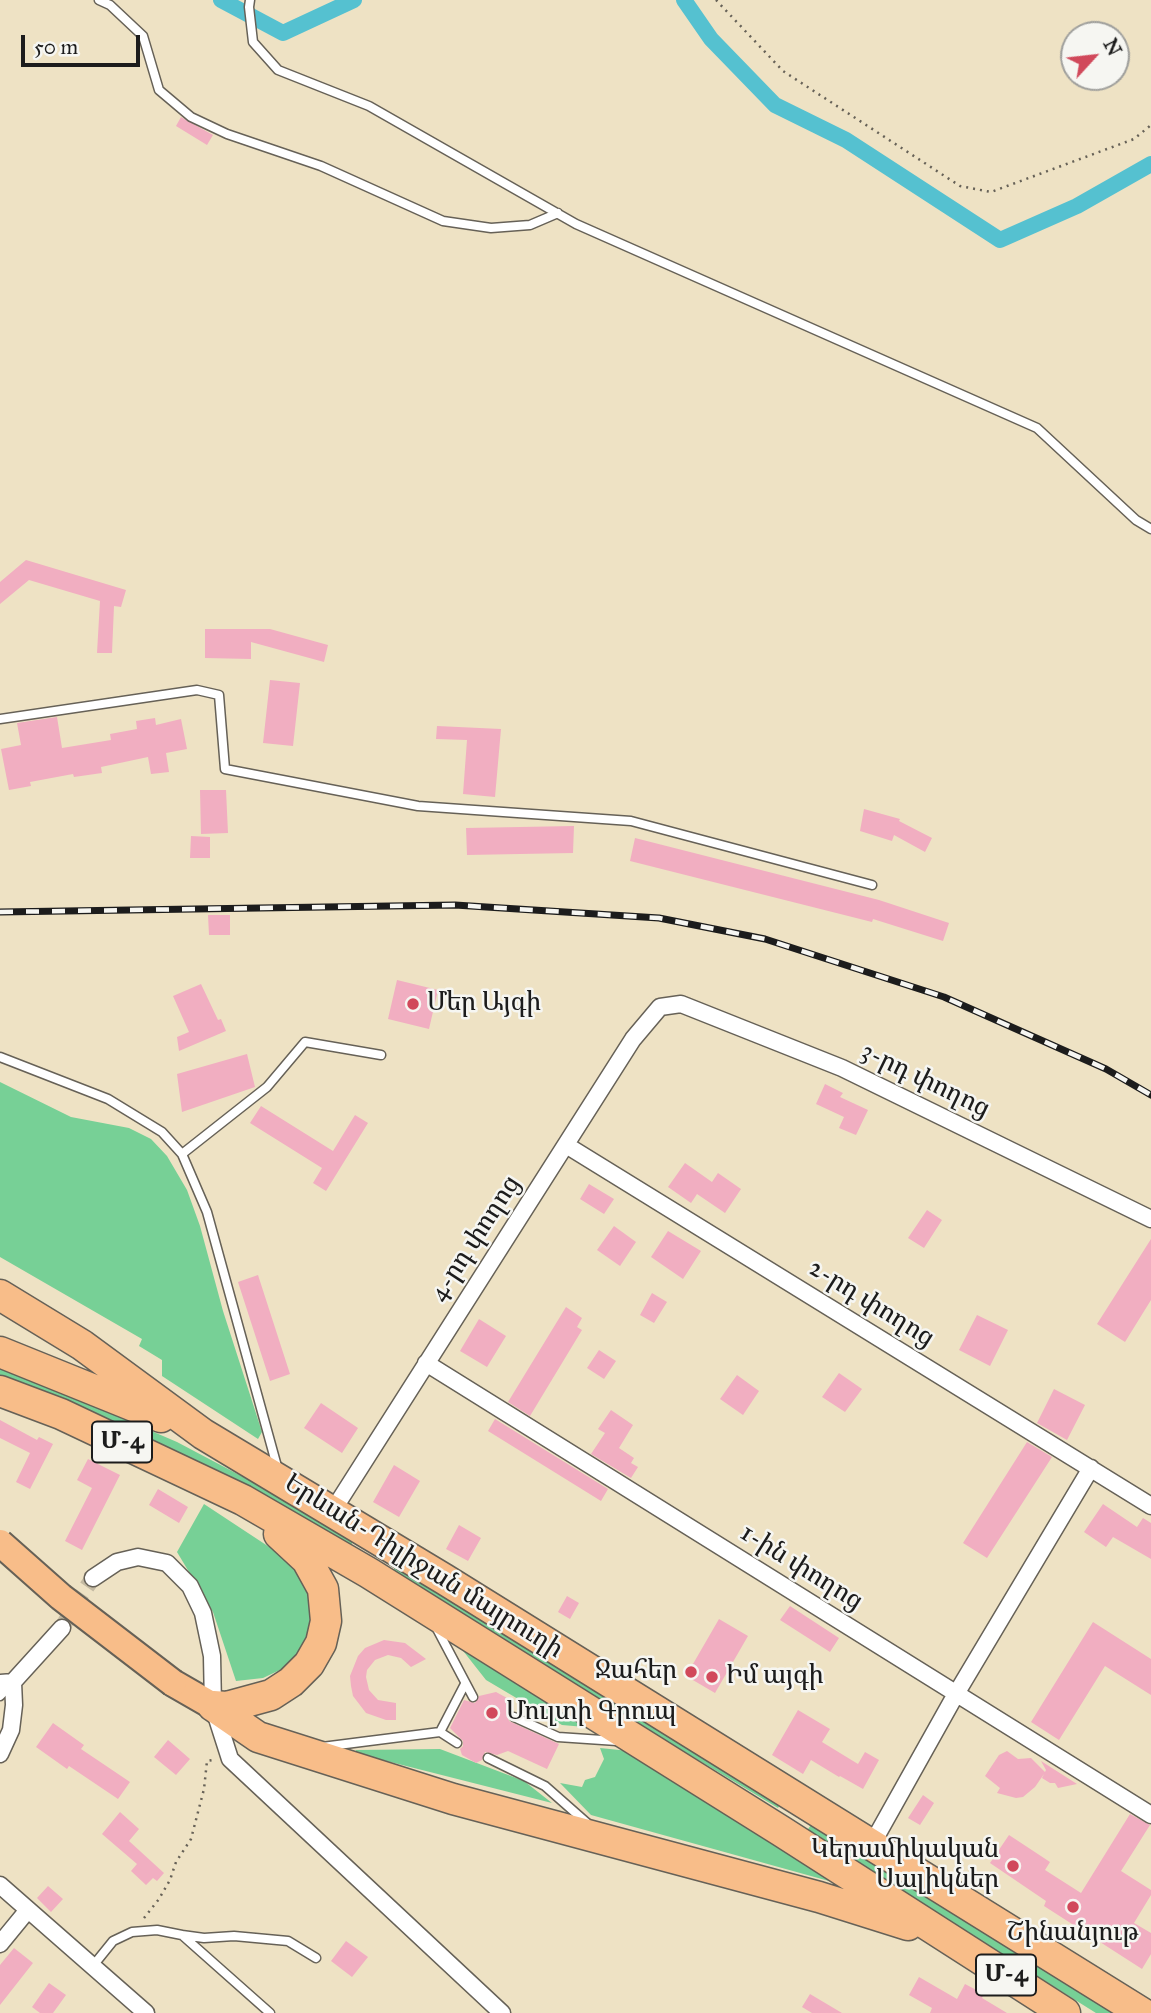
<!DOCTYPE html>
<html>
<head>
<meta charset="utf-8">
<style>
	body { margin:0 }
	#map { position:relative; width:1151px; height:2013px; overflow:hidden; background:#eee2c4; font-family:"IM FELL Great Primer",serif }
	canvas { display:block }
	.north { position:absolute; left:1060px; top:21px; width:70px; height:70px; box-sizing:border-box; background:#f6f6f2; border:2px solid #9f9f9c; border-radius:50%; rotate:63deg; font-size:19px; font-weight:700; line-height:28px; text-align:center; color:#1c1c1c }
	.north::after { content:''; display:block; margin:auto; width:24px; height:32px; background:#d1495b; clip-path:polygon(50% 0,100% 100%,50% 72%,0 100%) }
	.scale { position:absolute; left:21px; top:35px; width:119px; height:32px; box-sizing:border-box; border:4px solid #1c1c1c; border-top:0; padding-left:9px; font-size:21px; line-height:24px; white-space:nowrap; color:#1c1c1c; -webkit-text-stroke:5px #f6f6f2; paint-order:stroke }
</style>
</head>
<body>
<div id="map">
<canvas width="1151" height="2013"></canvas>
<div class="north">N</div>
<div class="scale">50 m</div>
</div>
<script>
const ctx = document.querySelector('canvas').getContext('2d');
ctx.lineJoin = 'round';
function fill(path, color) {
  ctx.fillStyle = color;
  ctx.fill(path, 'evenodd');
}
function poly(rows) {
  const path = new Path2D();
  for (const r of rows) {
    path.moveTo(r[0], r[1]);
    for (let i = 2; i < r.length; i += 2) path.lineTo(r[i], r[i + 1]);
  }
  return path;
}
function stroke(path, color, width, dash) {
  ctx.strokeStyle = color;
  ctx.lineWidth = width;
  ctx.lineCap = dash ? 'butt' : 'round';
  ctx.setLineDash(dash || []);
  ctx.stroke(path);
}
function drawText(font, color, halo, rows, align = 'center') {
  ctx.font = font + ' "IM FELL Great Primer","Noto Serif Armenian",serif';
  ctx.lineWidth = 5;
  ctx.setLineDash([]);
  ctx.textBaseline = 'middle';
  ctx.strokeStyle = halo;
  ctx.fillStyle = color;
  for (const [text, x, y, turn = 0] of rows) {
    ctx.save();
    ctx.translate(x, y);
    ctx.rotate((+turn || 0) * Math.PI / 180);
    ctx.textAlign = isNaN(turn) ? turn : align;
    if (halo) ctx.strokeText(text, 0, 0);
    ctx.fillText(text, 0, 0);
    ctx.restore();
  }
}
const green = poly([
	[0,1082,71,1117,129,1128,151,1139,167,1156,187,1190,200,1226,223,1311,262,1432,258,1439,162,1376,162,1360,139,1346,142,1339,0,1257],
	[0,1366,177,1442,300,1507,352,1541,352,1547,21,1383,0,1375],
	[204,1504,292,1562,309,1586,313,1625,303,1649,282,1669,263,1678,236,1681,213,1612,177,1552],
	[395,1567,782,1801,778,1808,391,1575],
	[449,1633,608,1729,562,1725,486,1680],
	[600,1748,639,1752,847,1886,591,1815,560,1783,582,1787,585,1780,595,1777,604,1759],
	[440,1749,524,1781,552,1803,355,1753,356,1750],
	[813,1822,1118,2013,1096,2013,806,1832]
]);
const canal = poly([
	[221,0,283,33,354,0],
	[684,0,711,39,775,105,846,140,1000,240,1077,206,1151,164]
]);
const building = poly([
	[181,117,213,135,207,145,176,126],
	[26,560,126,590,121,607,114,606,112,653,97,653,100,601,29,580,0,604,0,582],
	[205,629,270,629,328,645,324,662,251,642,251,659,205,658],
	[270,680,300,683,293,746,263,743],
	[57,717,62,748,111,740,110,734,137,729,136,721,155,718,156,725,181,719,187,749,166,753,169,772,151,774,148,757,101,767,102,773,74,777,73,774,30,782,31,786,9,790,1,749,21,745,17,723],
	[437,726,501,729,495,797,463,794,467,740,436,739],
	[200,790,226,790,228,833,201,834],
	[864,809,900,819,899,821,932,838,925,852,894,835,892,841,860,831],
	[574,826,573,853,467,855,466,828],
	[191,836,210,837,210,858,190,858],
	[635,838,879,900,949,923,943,941,873,919,872,922,630,861],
	[208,915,230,915,230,935,209,935],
	[397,980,438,990,429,1029,388,1019],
	[201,984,218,1020,221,1019,226,1031,179,1051,177,1037,189,1032,173,996],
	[247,1054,255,1087,182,1112,177,1074],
	[825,1084,843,1093,840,1097,868,1110,856,1135,839,1128,844,1117,816,1104],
	[261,1106,333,1151,355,1115,368,1123,326,1191,313,1183,322,1168,250,1123],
	[685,1163,712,1182,718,1173,741,1189,725,1213,697,1194,691,1203,668,1187],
	[589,1184,614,1199,604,1214,580,1199],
	[927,1210,942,1220,924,1248,908,1238],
	[614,1226,636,1242,620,1266,597,1250],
	[668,1231,701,1251,683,1279,651,1257],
	[1151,1239,1151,1300,1125,1342,1097,1324],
	[258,1275,290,1374,270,1381,238,1282],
	[652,1293,667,1302,654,1323,640,1315],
	[566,1307,582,1318,577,1327,582,1330,530,1416,508,1402],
	[977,1315,1008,1330,990,1366,959,1350],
	[479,1319,506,1336,487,1367,460,1351],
	[599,1350,616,1361,604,1379,587,1368],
	[839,1373,862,1389,845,1412,822,1397],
	[737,1375,759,1391,743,1415,720,1399],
	[1054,1389,1085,1405,1067,1440,1037,1423],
	[321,1403,358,1428,342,1453,304,1428],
	[611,1410,633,1425,619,1448,634,1458,631,1463,638,1467,631,1478,591,1454,605,1433,598,1429],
	[495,1419,608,1489,601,1501,488,1431],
	[0,1420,37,1440,39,1437,53,1444,30,1489,16,1482,30,1453,0,1438],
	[1027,1442,1052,1457,987,1558,963,1543],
	[88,1459,120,1475,82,1550,65,1541,92,1488,77,1480],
	[394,1465,420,1481,399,1517,373,1502],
	[158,1489,188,1507,179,1523,149,1505],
	[1103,1504,1137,1527,1143,1518,1151,1523,1151,1559,1113,1537,1106,1547,1084,1532],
	[459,1525,481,1538,468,1561,446,1549],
	[567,1596,579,1603,570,1619,558,1612],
	[790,1606,839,1638,830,1652,780,1620],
	[719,1619,748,1636,715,1693,686,1676],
	[1093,1622,1151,1659,1151,1695,1105,1666,1059,1740,1031,1722],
	[384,1640,405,1643,426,1659,411,1667,401,1658,388,1655,375,1660,367,1670,366,1677,369,1690,378,1700,396,1703,396,1720,386,1720,366,1713,353,1696,351,1686,350,1676,358,1656,365,1648],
	[496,1692,507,1698,512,1711,508,1715,509,1721,559,1744,547,1769,508,1751,497,1755,485,1752,482,1760,476,1763,462,1755,460,1749,463,1746,463,1741,450,1728,464,1700,475,1703,479,1696],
	[798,1710,830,1729,822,1742,858,1764,865,1752,879,1760,863,1789,840,1776,839,1777,811,1760,803,1774,772,1755],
	[53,1723,84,1745,81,1749,130,1782,118,1799,69,1766,67,1769,36,1747],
	[168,1740,190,1759,176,1775,154,1757],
	[1007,1751,1018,1759,1031,1758,1045,1772,1046,1770,1041,1761,1077,1784,1058,1788,1055,1783,1050,1783,1042,1778,1044,1774,1035,1787,1023,1797,1016,1798,997,1793,1000,1788,985,1776,999,1755],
	[923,1795,934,1803,920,1825,908,1818],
	[120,1812,139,1829,129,1841,164,1873,157,1881,153,1878,146,1885,131,1871,137,1864,102,1834],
	[1130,1814,1150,1825,1121,1871,1151,1890,1151,1895,1134,1923,1151,1933,1151,1954,1142,1969,1044,1906,1046,1901,990,1863,1009,1835,1050,1862,1045,1870,1081,1893],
	[48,1886,63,1899,51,1912,37,1898],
	[346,1941,368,1957,352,1977,331,1961],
	[14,1948,33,1963,0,2005,0,1965],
	[919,1977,957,1999,965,1984,984,1994,982,1998,1007,2013,930,2013,932,2008,909,1995],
	[49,1983,66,1995,53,2013,40,2013,32,2007],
	[810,1994,842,2013,812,2013,802,2007]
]);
const streetTunnel = poly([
	[62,1628,77,1601,93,1578]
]);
const path = poly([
	[716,0,783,71,960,186,991,192,1134,139,1151,125],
	[144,1918,159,1899,170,1880,176,1862,191,1839,204,1789,207,1761,213,1760]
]);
const lane = poly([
	[99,0,110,5,143,36,159,90,191,117,227,134,321,166,443,221,491,228,530,225,558,213],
	[250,0,249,7,253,42,278,70,369,106,576,224,1037,428,1136,520,1151,529],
	[0,719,197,690,219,695,225,769,418,806,631,821,872,885],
	[0,1057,108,1099,162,1132,182,1154,207,1212,278,1470],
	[182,1154,267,1087,305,1042,381,1055],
	[436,1627,473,1697],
	[0,1696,13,1683],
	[514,1717,558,1737,617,1741],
	[440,1732,457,1743],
	[322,1747,440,1732,465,1684],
	[488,1758,545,1786,587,1823],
	[182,1935,204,1938,234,1936,288,1941,316,1958],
	[92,1967,113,1941,132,1932,157,1930,182,1935,270,2013]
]);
const street = poly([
	[566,1145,1151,1506],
	[426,1363,1151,1815],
	[332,1512,633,1039,660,1007,681,1004,842,1068,1151,1219],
	[93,1578,117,1562,138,1557,167,1563,190,1586,203,1613,212,1656,213,1706,230,1759,502,2013],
	[0,1683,13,1682,62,1628],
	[0,1754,11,1730,14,1705,13,1682],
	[872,1844,956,1694,1091,1468],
	[0,1885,146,2013],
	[0,1944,27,1911]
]);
const primary = poly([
	[173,1683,213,1706]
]);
const highway = poly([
	[0,1295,82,1345,203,1434,444,1579,1142,2013],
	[0,1352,161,1417],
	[0,1391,61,1414,243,1500,369,1573,781,1831,1065,2013],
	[213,1706,258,1737,453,1799,819,1897,908,1925],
	[213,1706,227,1707,271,1695,291,1682,309,1664,321,1643,326,1621,323,1589,307,1560,279,1534]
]);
const rail = poly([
	[0,912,455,905,659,918,765,939,944,997,1106,1069,1151,1095]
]);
const primaryBridge = poly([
	[0,1543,61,1597,173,1683]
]);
const markers = [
	[413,1004,7,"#d1495b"],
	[691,1672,7,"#d1495b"],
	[712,1677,7,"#d1495b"],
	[492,1713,7,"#d1495b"],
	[1013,1866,7,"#d1495b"],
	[1073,1907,7,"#d1495b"]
];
const shields = [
	[122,1442,60],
	[1006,1975,60]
];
const shieldNames = [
	["Մ-4",122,1442],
	["Մ-4",1006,1975]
];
const poiNames = [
	["Մեր Այգի",427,1004],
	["Ջահեր",677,1672,"right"],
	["Իմ այգի",726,1677],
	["Մուլտի Գրուպ",506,1713],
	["Կերամիկական",999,1851,"right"],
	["Սալիկներ",999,1881,"right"],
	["Շինանյութ",1073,1934,"center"]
];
const streetNames = [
	["3-րդ փողոց",925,1081,26],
	["4-րդ փողոց",476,1239,-57],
	["2-րդ փողոց",871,1304,32],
	["Երևան-Դիլիջան մայրուղի",423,1567,32],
	["1-ին փողոց",801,1568,32]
];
fill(green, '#77d096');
stroke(canal, '#55c1d0', 16);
fill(building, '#f1aec1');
stroke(streetTunnel, '#c4baa2', 16, [16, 8]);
stroke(lane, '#666157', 11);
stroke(street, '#666157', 19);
stroke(primary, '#666157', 30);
stroke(highway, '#666157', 33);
stroke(path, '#666157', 2.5, [2, 5]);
stroke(lane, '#fff', 8);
stroke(street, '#fff', 16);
stroke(primary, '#f8bd89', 26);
stroke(highway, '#f8bd89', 30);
stroke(rail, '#1c1c1c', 7);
stroke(rail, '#f6f6f2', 4.5, [13]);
stroke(primaryBridge, '#666157', 30, []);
stroke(primaryBridge, '#f8bd89', 26);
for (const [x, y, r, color] of markers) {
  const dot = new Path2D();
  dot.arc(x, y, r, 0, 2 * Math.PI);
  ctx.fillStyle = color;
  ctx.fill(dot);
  stroke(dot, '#f6f6f2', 2.5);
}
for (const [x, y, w] of shields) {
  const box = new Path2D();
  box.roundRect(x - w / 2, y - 20.5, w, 41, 5);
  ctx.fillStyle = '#f6f6f2';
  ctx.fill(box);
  stroke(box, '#1c1c1c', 2);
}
drawText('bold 24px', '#1c1c1c', null, shieldNames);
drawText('26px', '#1c1c1c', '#f6f6f2', poiNames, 'left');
drawText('26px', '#1c1c1c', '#f6f6f2', streetNames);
</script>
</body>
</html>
